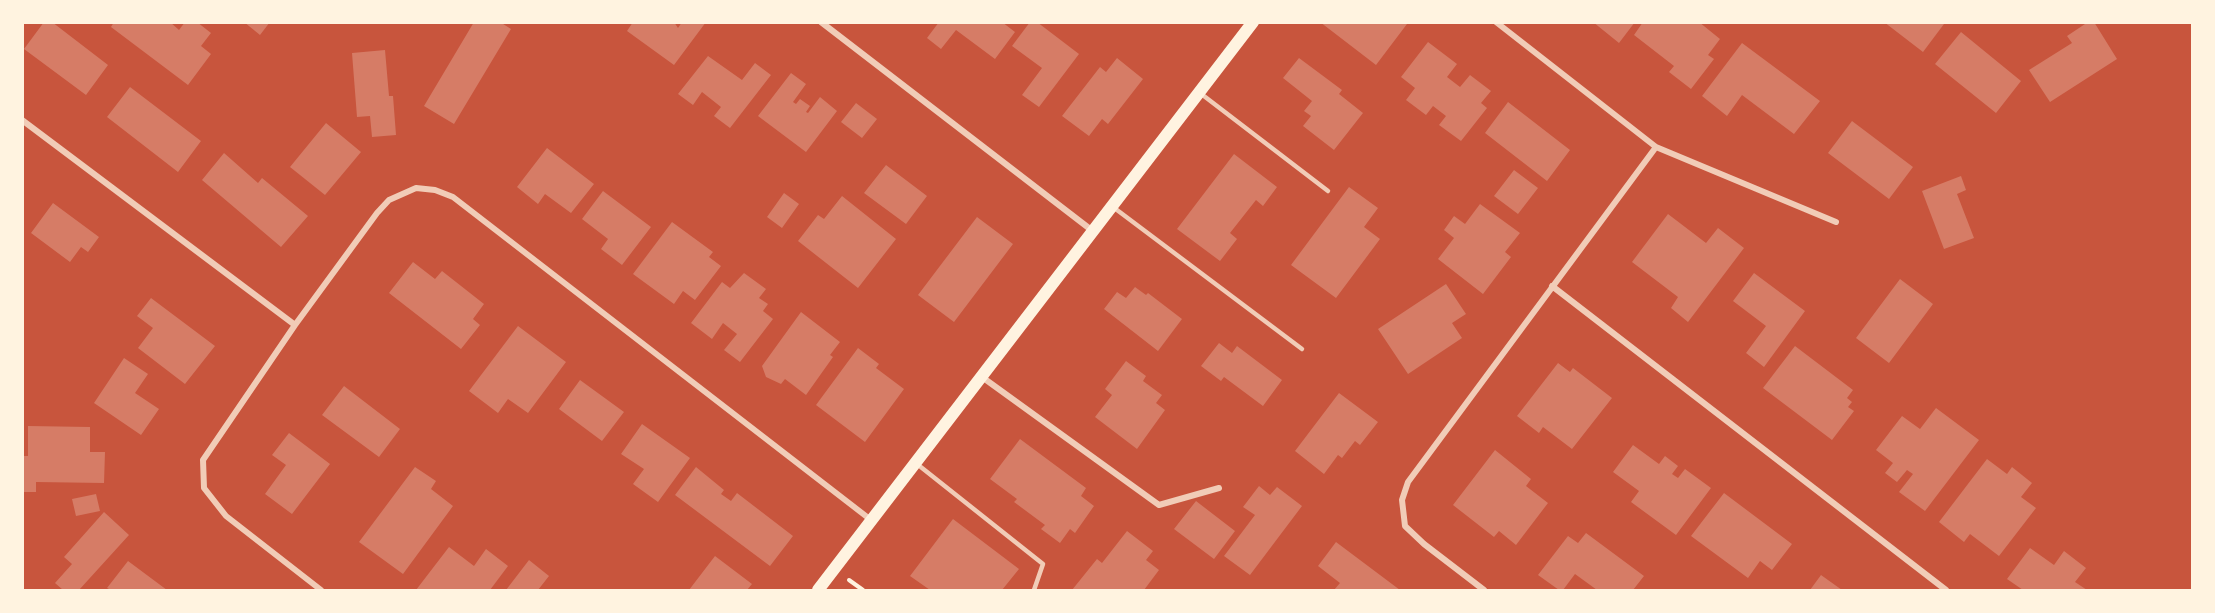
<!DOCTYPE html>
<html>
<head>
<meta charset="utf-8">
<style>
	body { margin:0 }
	#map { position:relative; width:2215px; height:613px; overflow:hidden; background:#c8553d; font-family:Mulish,sans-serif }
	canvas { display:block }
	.frame { position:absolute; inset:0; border:24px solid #fff3e0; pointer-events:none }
</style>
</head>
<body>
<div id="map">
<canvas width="2215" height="613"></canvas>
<div class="frame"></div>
</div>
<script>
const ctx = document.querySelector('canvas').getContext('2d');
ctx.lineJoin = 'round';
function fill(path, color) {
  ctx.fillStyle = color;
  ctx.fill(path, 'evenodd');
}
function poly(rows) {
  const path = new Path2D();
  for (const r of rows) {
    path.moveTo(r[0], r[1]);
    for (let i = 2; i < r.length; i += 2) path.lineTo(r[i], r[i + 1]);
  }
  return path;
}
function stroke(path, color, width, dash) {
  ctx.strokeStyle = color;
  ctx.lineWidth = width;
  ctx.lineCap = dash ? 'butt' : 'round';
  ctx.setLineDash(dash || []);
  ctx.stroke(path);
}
const building = poly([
	[44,22,52,22,108,65,86,95,24,49],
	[114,22,170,22,179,30,185,22,197,22,211,33,201,46,211,54,188,85,111,27],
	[244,22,270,22,260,35],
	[474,22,500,22,511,29,454,124,424,106],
	[633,22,674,22,678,28,682,22,706,22,674,65,627,31],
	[939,22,1002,22,1015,32,995,59,956,30,941,49,927,38],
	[1030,22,1037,22,1079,54,1039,107,1022,95,1042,68,1012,46],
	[1320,22,1406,22,1407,24,1376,65],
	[1593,22,1635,22,1619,43],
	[1643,22,1699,22,1720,39,1708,55,1714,59,1691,89,1669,72,1674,66,1634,35],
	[1884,22,1942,22,1944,24,1923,52],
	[2088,22,2094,22,2117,59,2050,102,2029,70,2072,43,2067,36],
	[1961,32,2021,81,1996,113,1935,64],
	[1428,42,1457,64,1447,77,1460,87,1470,75,1491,91,1481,103,1487,108,1461,141,1439,125,1446,116,1433,106,1426,115,1406,100,1415,88,1401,77],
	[1742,43,1820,101,1794,134,1742,95,1727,116,1702,96],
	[385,50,389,96,393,96,396,135,372,137,370,116,357,117,352,53],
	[708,56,742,80,755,63,771,75,730,128,714,116,721,107,702,92,693,105,678,94],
	[1117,58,1143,79,1108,124,1102,119,1089,136,1062,116,1100,67,1106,72],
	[1299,58,1342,90,1339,94,1363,113,1334,150,1303,126,1311,116,1304,111,1312,101,1283,78],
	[791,73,806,84,793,102,796,104,800,99,810,106,806,112,808,113,820,97,837,111,806,152,758,116],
	[130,87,201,141,178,172,107,117],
	[1508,102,1570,150,1547,181,1485,133],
	[856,103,877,119,862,138,841,122],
	[1852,121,1913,167,1889,199,1828,153],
	[326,123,361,152,325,195,290,167],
	[547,148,594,184,571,213,545,194,538,204,517,187],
	[224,153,258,183,262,178,308,216,281,247,202,180],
	[1234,154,1277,187,1263,206,1256,200,1230,233,1237,239,1220,261,1177,229],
	[886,165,927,196,906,224,864,193],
	[1514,170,1538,188,1518,214,1494,196],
	[1961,176,1966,190,1957,194,1974,238,1944,249,1922,191],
	[1349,187,1378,208,1364,227,1380,239,1336,298,1291,265],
	[603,191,651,227,622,265,601,249,608,239,582,219],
	[784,193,799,204,782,228,767,217],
	[842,196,896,239,858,288,798,241,818,215,824,219],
	[53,203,99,237,88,252,81,247,70,262,31,233],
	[1480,204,1520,233,1505,252,1511,257,1483,294,1438,259,1454,238,1444,230,1454,216,1465,224],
	[1668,214,1706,243,1718,228,1744,248,1688,322,1671,308,1678,297,1632,262],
	[977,217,1013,244,954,322,918,295],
	[672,222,713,252,709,257,721,266,695,300,683,291,674,304,633,274],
	[413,262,435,279,442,271,484,304,473,319,480,325,461,349,389,293],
	[744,273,766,289,759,298,768,304,763,311,773,319,740,362,724,350,737,334,723,323,712,339,691,323,722,282,730,288],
	[1754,273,1805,311,1764,367,1746,353,1766,326,1733,301],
	[1900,279,1933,304,1889,363,1856,338],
	[1446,284,1466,314,1452,323,1462,338,1408,374,1378,329],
	[1135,287,1146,295,1148,293,1182,319,1158,351,1104,309,1117,292,1126,298],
	[151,298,215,346,185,384,138,348,153,328,137,316],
	[801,312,840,342,830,355,833,357,806,395,785,379,781,384,766,377,762,366],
	[518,326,566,362,528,413,508,399,498,413,469,391],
	[1219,343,1232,353,1237,346,1282,380,1263,406,1224,377,1221,381,1201,366],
	[1795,346,1853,390,1847,398,1852,402,1848,407,1854,411,1832,440,1763,388],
	[858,348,879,364,876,368,904,389,865,442,816,405],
	[124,358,148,374,135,393,159,409,141,435,94,403],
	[1126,361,1146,376,1143,381,1162,395,1156,403,1165,410,1137,449,1095,417,1112,395,1105,389],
	[1558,363,1570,372,1573,368,1612,398,1572,449,1543,427,1539,433,1517,416],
	[580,380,624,412,602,441,559,409],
	[344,386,400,429,379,457,322,415],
	[1339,393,1378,422,1360,445,1355,441,1342,458,1338,455,1324,474,1295,451],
	[1936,408,1979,440,1925,511,1899,492,1913,474,1907,470,1897,482,1885,473,1893,463,1876,450,1902,416,1920,429],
	[642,424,690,458,658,502,633,484,644,469,621,454],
	[28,426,90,427,90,452,105,452,104,483,36,482,36,492,22,492,22,456,28,456],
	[289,433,330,464,292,514,265,494,286,465,272,455],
	[1020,439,1086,488,1081,496,1094,506,1075,533,1070,529,1060,543,1041,529,1045,525,1014,502,1017,499,990,479],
	[1633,445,1659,464,1665,456,1678,466,1672,474,1678,478,1685,469,1711,488,1676,535,1631,502,1639,491,1613,472],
	[1495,450,1531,479,1526,486,1548,503,1516,545,1499,531,1494,537,1453,505],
	[1987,459,2007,474,2012,467,2032,483,2021,497,2036,508,1999,556,1970,534,1964,542,1939,522],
	[415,467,436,481,431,489,453,506,403,574,359,542],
	[696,467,724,490,721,494,731,501,737,493,793,536,770,566,675,495],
	[1259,486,1270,495,1277,487,1302,506,1250,575,1224,556,1255,515,1243,507],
	[1724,493,1792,544,1772,570,1760,561,1748,578,1691,536],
	[96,494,100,511,76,516,72,499],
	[1196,501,1235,531,1214,559,1174,529],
	[104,512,129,535,79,590,63,590,55,583,72,564,64,557],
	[953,519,1019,569,1002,590,930,590,910,576],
	[1127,531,1153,551,1146,560,1159,570,1144,590,1072,590,1097,559,1102,563],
	[1586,533,1644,576,1633,590,1597,590,1575,574,1563,590,1559,590,1538,575,1568,536,1578,543],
	[1336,542,1400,590,1334,590,1340,583,1318,566],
	[449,547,474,566,486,549,508,566,490,590,416,590],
	[2030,548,2054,565,2064,551,2086,568,2075,582,2087,590,2023,590,2007,579],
	[715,556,752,584,747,590,689,590],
	[529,560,549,576,538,590,506,590],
	[128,561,167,590,111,590,107,588],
	[1821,575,1842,590,1810,590]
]);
const path = poly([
	[849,580,863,590]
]);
const service = poly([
	[1200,93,1328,191],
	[1113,207,1302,349],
	[917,464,1043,564,1034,590]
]);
const minor = poly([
	[821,22,1094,232],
	[1496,22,1656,147,1836,222],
	[22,120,295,325],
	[1552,286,1946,590],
	[982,377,1159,505,1219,488],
	[321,590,226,516,204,488,203,460,295,325,377,213,389,200,416,188,435,190,453,197,871,520],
	[1484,590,1424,544,1405,526,1402,500,1408,482,1656,147]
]);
const secondary = poly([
	[818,590,1253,22]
]);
fill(building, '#d67c66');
stroke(path, '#fff3e0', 4);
stroke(service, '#f1ccb7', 4.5);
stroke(minor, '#f1ccb7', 6);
stroke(secondary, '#fff3e0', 12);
</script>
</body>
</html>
